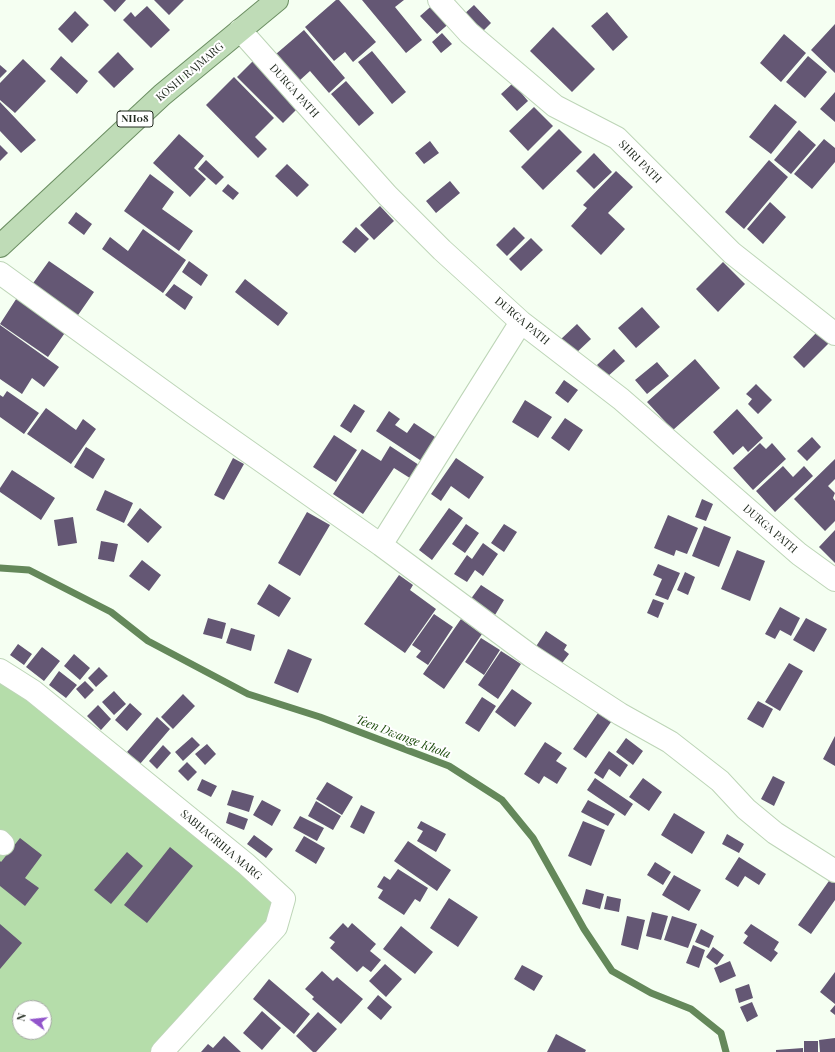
<!DOCTYPE html>
<html>
<head>
<meta charset="utf-8">
<style>
	body { margin:0 }
	#map { position:relative; width:835px; height:1052px; overflow:hidden; background:#f5fff2; font-family:"Playfair Display",serif }
	canvas { display:block }
	.north { position:absolute; left:12px; top:1000px; width:40px; height:40px; box-sizing:border-box; background:#fff; border:1px solid #a6aaa5; border-radius:50%; rotate:285deg; font-size:11px; font-weight:700; line-height:16px; text-align:center; color:#212a1f }
	.north::after { content:''; display:block; margin:auto; width:14px; height:18px; background:#9254cb; clip-path:polygon(50% 0,100% 100%,50% 72%,0 100%) }
</style>
</head>
<body>
<div id="map">
<canvas width="835" height="1052"></canvas>
<div class="north">N</div>
</div>
<script>
const ctx = document.querySelector('canvas').getContext('2d');
ctx.lineJoin = 'round';
function fill(path, color) {
  ctx.fillStyle = color;
  ctx.fill(path, 'evenodd');
}
function poly(rows) {
  const path = new Path2D();
  for (const r of rows) {
    path.moveTo(r[0], r[1]);
    for (let i = 2; i < r.length; i += 2) path.lineTo(r[i], r[i + 1]);
  }
  return path;
}
function stroke(path, color, width, dash) {
  ctx.strokeStyle = color;
  ctx.lineWidth = width;
  ctx.lineCap = dash ? 'butt' : 'round';
  ctx.setLineDash(dash || []);
  ctx.stroke(path);
}
function drawText(font, color, halo, rows, align = 'center') {
  ctx.font = font + ' "Playfair Display",serif';
  ctx.lineWidth = 4;
  ctx.setLineDash([]);
  ctx.textBaseline = 'middle';
  ctx.strokeStyle = halo;
  ctx.fillStyle = color;
  for (const [text, x, y, turn = 0] of rows) {
    ctx.save();
    ctx.translate(x, y);
    ctx.rotate((+turn || 0) * Math.PI / 180);
    ctx.textAlign = isNaN(turn) ? turn : align;
    if (halo) ctx.strokeText(text, 0, 0);
    ctx.fillText(text, 0, 0);
    ctx.restore();
  }
}
const green = poly([
	[0,670,284,899,276,927,162,1052,0,1052],
	[20,1008,44,1008,44,1032,20,1032]
]);
const stream = poly([
	[0,568,29,570,111,612,148,641,248,694,320,717,449,766,502,800,533,838,584,929,612,971,651,993,691,1009,721,1033,726,1052]
]);
const building = poly([
	[103,0,126,0,115,12],
	[154,0,184,0,169,15],
	[336,0,339,0,376,42,353,62,345,52,334,61,305,27],
	[362,0,404,0,395,7,422,40,406,53],
	[436,2,452,21,437,34,420,16],
	[474,5,491,23,480,34,462,16],
	[147,6,170,30,151,48,123,20,131,12,135,17],
	[75,11,89,25,72,43,58,29],
	[607,12,628,37,613,51,591,26],
	[835,24,835,73,811,50],
	[553,27,595,69,572,92,530,51],
	[304,30,345,78,329,93,310,71,299,81,276,54],
	[442,33,452,44,441,53,432,42],
	[784,34,806,53,781,82,760,63],
	[372,51,406,92,392,104,358,62],
	[118,52,134,69,114,88,98,72],
	[61,56,88,81,77,94,50,69],
	[808,56,827,72,805,98,786,82],
	[23,59,46,81,15,113,0,100,0,83],
	[254,60,300,106,283,123,237,77],
	[0,65,7,71,0,78],
	[234,77,274,118,255,137,267,149,258,158,206,105],
	[346,81,374,113,359,126,331,94],
	[513,83,528,101,517,111,501,94],
	[835,92,835,122,820,109],
	[0,102,36,140,21,153,0,131],
	[775,104,797,122,771,154,749,137],
	[534,107,553,126,528,151,509,131],
	[559,129,582,152,543,190,521,167],
	[799,130,816,145,791,174,774,160],
	[179,134,204,156,194,168,206,179,190,197,153,163],
	[824,139,835,148,835,162,812,189,794,174],
	[430,141,439,153,424,164,415,153],
	[0,145,8,153,0,161],
	[594,153,612,172,594,189,576,171],
	[206,160,224,177,216,185,198,169],
	[769,160,788,177,744,229,725,212],
	[287,164,309,185,297,197,275,176],
	[616,171,633,187,608,213,625,229,601,255,571,226,587,208,583,205],
	[150,174,174,192,162,209,193,231,179,251,124,211],
	[450,181,460,193,436,213,426,201],
	[228,184,239,193,233,200,222,191],
	[770,202,786,217,763,244,747,229],
	[380,206,394,221,374,240,360,225],
	[76,212,92,224,84,235,68,223],
	[356,227,369,239,355,253,342,242],
	[514,227,525,238,507,256,496,245],
	[143,229,186,260,163,293,102,249,110,237,128,251],
	[531,238,543,250,521,271,509,259],
	[49,261,94,292,76,318,31,286],
	[189,261,208,275,201,286,182,272],
	[723,262,745,284,718,312,696,289],
	[245,279,288,313,278,326,235,292],
	[174,284,193,297,185,310,165,295],
	[20,293,69,327,48,357,0,324],
	[642,307,660,327,636,348,618,328],
	[577,324,591,339,574,355,560,340],
	[0,325,59,367,44,387,32,378,22,394,0,379],
	[817,332,829,343,804,368,793,357],
	[614,349,625,361,607,377,597,365],
	[695,359,720,388,673,430,647,402],
	[657,362,669,376,647,394,635,380],
	[564,380,578,390,568,403,555,393],
	[756,384,772,400,758,414,748,404,752,399,746,394],
	[7,391,39,413,24,434,0,417,0,395,3,397],
	[525,400,552,417,538,438,512,422],
	[354,404,365,411,351,433,340,426],
	[46,408,76,430,83,419,96,429,71,464,27,434],
	[737,409,763,438,748,452,743,446,733,455,713,432],
	[389,411,400,419,395,425,407,433,414,423,438,439,423,462,376,431],
	[565,418,583,430,569,451,551,438],
	[334,435,357,450,336,482,313,467],
	[812,437,821,447,807,461,797,451],
	[760,443,766,449,772,443,786,459,753,490,733,468],
	[390,446,422,467,413,480,394,468,363,514,333,494,362,449,381,461],
	[86,447,105,459,93,479,74,467],
	[233,458,244,464,224,500,214,495],
	[456,458,484,477,469,499,451,486,441,501,431,494],
	[835,459,835,479,828,486,835,493,833,498,835,501,835,521,825,531,794,499],
	[783,466,793,477,804,466,813,476,775,512,756,491],
	[12,470,55,498,41,520,0,492,0,488],
	[105,490,133,503,124,523,96,510],
	[702,499,713,504,706,521,695,517],
	[140,508,162,527,148,543,127,525],
	[449,508,463,518,432,560,419,550],
	[307,512,330,525,300,576,278,563],
	[668,515,698,528,687,554,676,550,674,556,654,548],
	[73,517,77,543,58,546,54,520],
	[466,524,479,533,465,553,452,544],
	[504,524,517,532,504,552,491,543],
	[704,526,731,537,719,567,692,556],
	[835,530,835,563,819,547],
	[101,541,118,544,114,562,98,559],
	[483,543,498,554,483,576,475,570,467,582,454,574,467,555,472,559],
	[737,550,765,561,750,601,721,589],
	[142,560,161,575,149,591,129,576],
	[658,564,680,573,668,600,655,595,662,579,653,575],
	[685,572,695,577,688,595,677,590],
	[399,575,413,585,410,590,436,609,405,653,364,624],
	[269,584,291,598,279,617,257,604],
	[481,585,504,600,495,615,470,600],
	[653,599,664,603,658,618,647,613],
	[780,607,800,618,791,636,780,630,775,639,765,634],
	[434,614,453,627,428,665,416,657,421,651,412,645],
	[208,618,226,623,222,639,203,634],
	[806,618,827,629,814,652,793,640],
	[461,619,482,634,444,689,423,674],
	[231,628,255,635,251,651,226,643],
	[546,631,567,645,564,650,569,654,560,666,535,648],
	[481,638,500,650,484,675,465,662],
	[18,644,32,654,24,665,10,655],
	[42,647,60,661,44,681,26,667],
	[288,649,312,659,298,693,274,683],
	[501,651,521,664,498,699,478,685],
	[74,654,90,668,80,680,64,666],
	[789,663,803,671,780,711,765,702],
	[99,667,108,676,96,687,88,678],
	[59,671,77,685,66,698,49,685],
	[85,681,94,690,85,699,76,689],
	[512,689,532,703,515,727,495,712],
	[114,691,126,704,114,715,102,702],
	[183,694,195,706,173,729,161,717],
	[482,697,496,706,479,732,465,723],
	[758,701,773,709,763,728,747,719],
	[130,703,142,714,127,731,115,720],
	[98,705,111,719,101,730,87,716],
	[598,713,611,722,586,758,573,749],
	[157,717,170,729,140,764,127,752],
	[835,736,835,766,823,759],
	[192,737,200,745,183,761,175,752],
	[626,738,643,751,633,765,616,752],
	[545,742,562,753,556,761,567,768,557,784,544,776,539,784,524,774],
	[207,744,216,754,205,765,195,754],
	[163,745,171,753,157,769,149,761],
	[609,751,628,765,620,777,609,769,603,779,594,773],
	[187,762,197,772,188,781,178,771],
	[773,776,785,782,774,806,761,799],
	[595,778,633,804,625,816,587,790],
	[643,778,662,792,649,811,629,797],
	[202,779,217,786,211,797,197,790],
	[327,782,353,797,342,815,316,799],
	[232,790,254,796,249,812,227,805],
	[262,800,281,810,272,826,253,815],
	[588,800,615,814,608,826,581,812],
	[316,801,341,816,333,830,308,816],
	[361,805,375,812,364,834,350,827],
	[229,812,248,819,244,830,226,823],
	[674,813,705,832,692,854,661,835],
	[300,816,324,828,317,841,293,828],
	[421,821,446,834,436,852,417,841,423,831,417,828],
	[583,821,605,830,591,866,568,856],
	[727,834,744,844,739,853,722,844],
	[254,835,273,849,266,858,247,844],
	[304,836,325,848,316,864,295,851],
	[20,838,42,855,25,878,39,888,25,906,0,886,0,861,1,862],
	[408,841,451,870,437,891,394,861],
	[170,847,193,866,147,923,124,905],
	[127,852,143,866,111,904,94,890],
	[739,857,766,874,759,885,745,876,738,887,725,879],
	[655,862,671,872,663,885,647,875],
	[398,869,428,888,420,902,415,899,404,915,378,898,383,890,377,887,384,876,390,880],
	[674,875,701,890,689,911,662,895],
	[831,878,835,881,835,900,811,934,798,925],
	[586,889,604,894,600,909,582,904],
	[607,896,621,899,619,912,604,909],
	[449,898,478,917,458,947,430,928],
	[652,912,668,916,661,940,646,936],
	[627,916,645,920,638,950,621,945],
	[672,916,697,924,688,948,664,940],
	[343,923,348,928,352,923,376,944,370,951,381,960,371,972,363,966,357,972,330,948,335,942,329,938],
	[0,924,22,943,0,969],
	[751,924,779,942,774,950,778,953,771,962,743,943,748,936,744,933],
	[401,926,433,952,415,974,383,949],
	[701,929,714,936,709,948,695,942],
	[693,945,705,950,699,968,686,963],
	[713,947,724,955,717,965,706,957],
	[730,961,736,976,720,983,714,968],
	[385,964,402,979,386,997,369,981],
	[522,965,543,976,534,991,514,979],
	[322,971,333,981,337,977,363,999,341,1024,312,999,314,997,305,989],
	[835,972,835,1004,820,992],
	[269,979,310,1014,294,1034,253,999],
	[749,984,753,998,739,1003,735,989],
	[378,995,392,1007,381,1020,367,1008],
	[752,1002,758,1016,747,1022,740,1007],
	[835,1005,835,1015,830,1011],
	[262,1011,281,1028,262,1050,243,1033],
	[318,1012,337,1029,316,1052,313,1052,296,1036],
	[556,1034,586,1050,585,1052,547,1052],
	[224,1036,241,1052,201,1052,208,1044,213,1048],
	[835,1038,835,1052,820,1052,819,1040],
	[804,1041,818,1041,818,1052,804,1052],
	[803,1048,803,1052,776,1052,776,1050]
]);
const minor = poly([
	[439,0,469,33,555,106,617,138,732,253,835,334],
	[240,30,387,195,442,250,521,322,621,399,799,554,835,580],
	[0,273,192,412,381,545,531,656,620,714,670,742,720,781,746,809,775,833,835,871],
	[381,545,521,322],
	[0,670,33,691,246,864,284,899,276,927,162,1052],
	[0,841,3,844]
]);
const major = poly([
	[0,246,162,95,277,0]
]);
const shields = [
	[135,119,36]
];
const shieldNames = [
	["NH08",135,119]
];
const streetNames = [
	["KOSHI RAJMARG",190,72,-40],
	["DURGA PATH",294,91,48],
	["SHRI PATH",640,162,45],
	["DURGA PATH",522,321,40],
	["DURGA PATH",770,529,41],
	["SABHAGRIHA MARG",221,845,40]
];
const waterNames = [
	["Teen Dwange Khola",403,737,21]
];
fill(green, '#b5ddaa');
stroke(stream, '#64885a', 7);
fill(building, '#645774');
stroke(minor, '#bdd5b7', 24);
stroke(major, '#6c8f63', 24);
stroke(minor, '#fff', 22);
stroke(major, '#bfdcb7', 22);
for (const [x, y, w] of shields) {
  const box = new Path2D();
  box.roundRect(x - w / 2, y - 8, w, 16, 3);
  ctx.fillStyle = '#fff';
  ctx.fill(box);
  stroke(box, '#212a1f', 1);
}
drawText('bold 10px', '#212a1f', null, shieldNames);
drawText('11px', '#212a1f', '#fff', streetNames);
drawText('italic 12px', '#1c4b0b', '#fff', waterNames);
</script>
</body>
</html>
